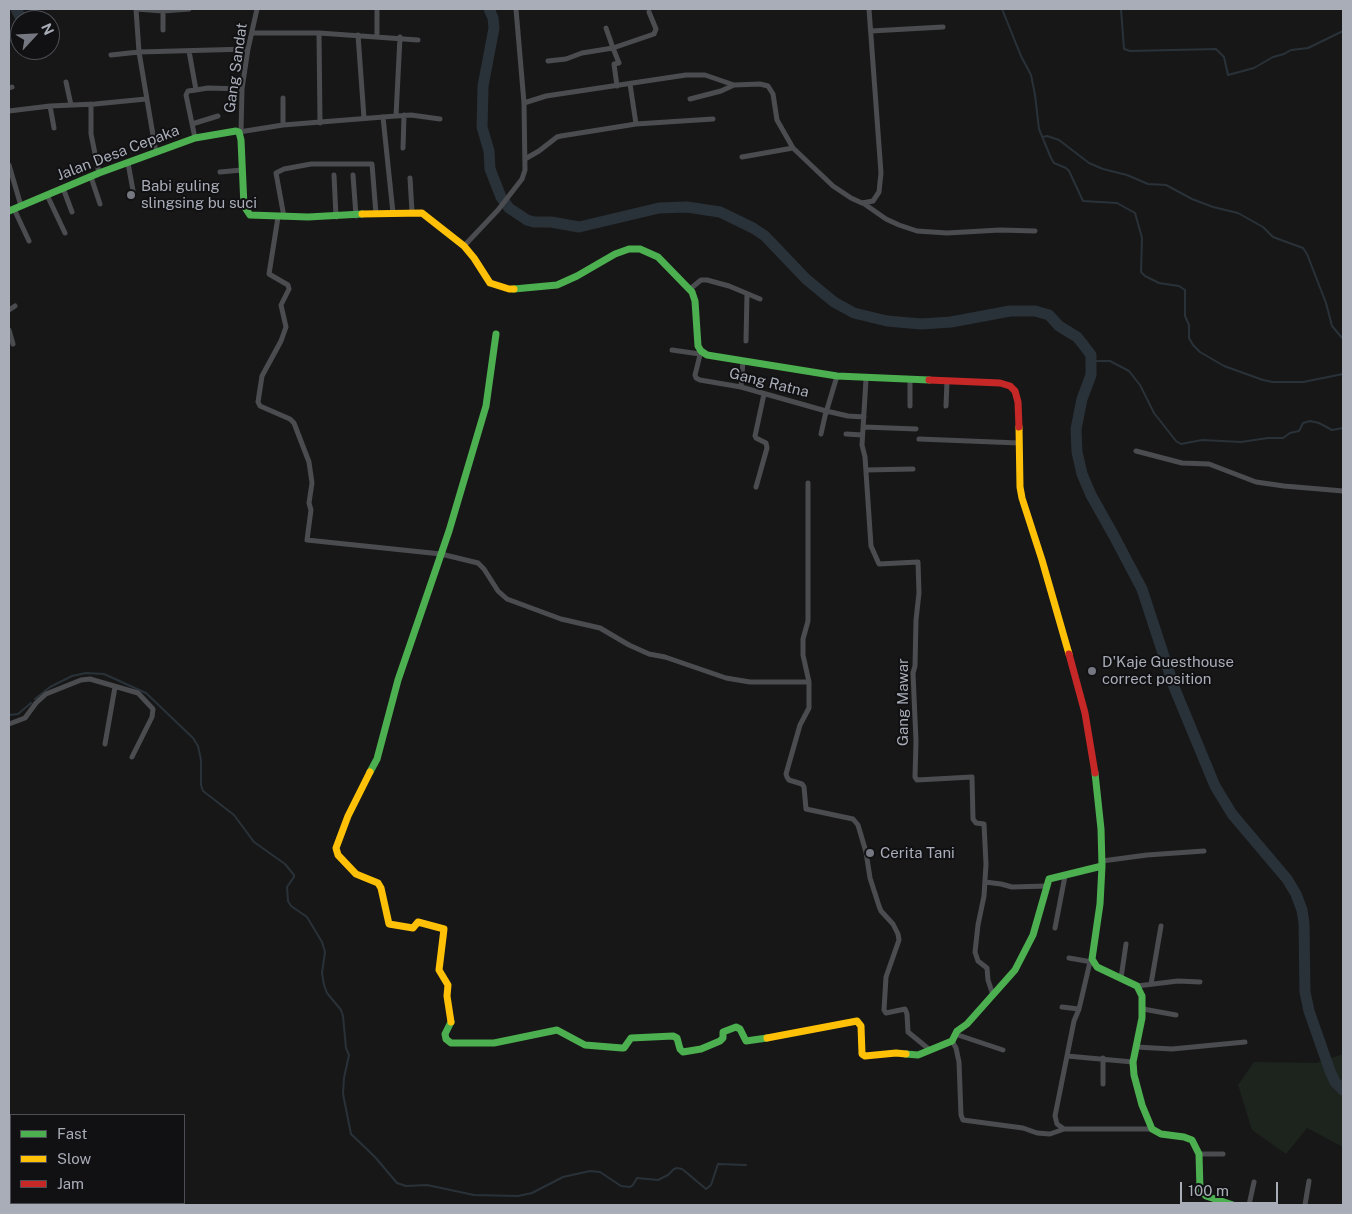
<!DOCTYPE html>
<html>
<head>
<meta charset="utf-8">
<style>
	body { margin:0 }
	#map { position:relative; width:1352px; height:1214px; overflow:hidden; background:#171717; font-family:"Public Sans",sans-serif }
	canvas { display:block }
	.frame { position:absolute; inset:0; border:10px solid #a8adb8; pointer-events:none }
	.legend { position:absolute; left:10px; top:1114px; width:175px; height:90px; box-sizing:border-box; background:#111113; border:1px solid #4d4f55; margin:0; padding:6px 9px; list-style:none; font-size:15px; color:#a8adb8 }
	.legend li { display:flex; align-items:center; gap:10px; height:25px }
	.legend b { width:25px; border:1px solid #4d4f55 }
	.north { position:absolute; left:10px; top:10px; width:50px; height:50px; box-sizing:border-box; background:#111113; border:1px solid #4d4f55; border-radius:50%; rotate:65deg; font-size:14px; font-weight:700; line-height:20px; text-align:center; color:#a8adb8 }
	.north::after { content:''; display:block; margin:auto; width:18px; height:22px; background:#757880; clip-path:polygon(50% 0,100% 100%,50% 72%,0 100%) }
	.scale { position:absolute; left:1180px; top:1182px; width:98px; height:22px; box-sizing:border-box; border:2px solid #a8adb8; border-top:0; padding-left:6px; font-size:15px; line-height:18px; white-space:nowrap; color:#a8adb8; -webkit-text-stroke:4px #111113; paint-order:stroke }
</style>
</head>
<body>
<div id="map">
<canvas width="1352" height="1214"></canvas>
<div class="frame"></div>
<ul class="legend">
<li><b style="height:6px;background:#4caf50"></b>Fast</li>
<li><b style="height:6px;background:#ffc107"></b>Slow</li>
<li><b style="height:6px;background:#c62828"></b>Jam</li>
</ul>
<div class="north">N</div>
<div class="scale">100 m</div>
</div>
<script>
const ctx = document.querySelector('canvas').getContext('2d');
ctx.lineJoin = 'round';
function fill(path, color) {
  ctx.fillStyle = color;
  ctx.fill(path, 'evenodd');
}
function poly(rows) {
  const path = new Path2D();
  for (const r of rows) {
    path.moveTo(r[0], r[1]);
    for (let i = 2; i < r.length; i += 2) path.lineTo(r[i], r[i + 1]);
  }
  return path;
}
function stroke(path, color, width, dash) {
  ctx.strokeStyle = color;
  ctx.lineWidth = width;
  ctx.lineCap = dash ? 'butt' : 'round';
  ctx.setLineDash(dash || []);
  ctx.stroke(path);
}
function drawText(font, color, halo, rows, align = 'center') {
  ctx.font = font + ' "Public Sans",sans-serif';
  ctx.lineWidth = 4;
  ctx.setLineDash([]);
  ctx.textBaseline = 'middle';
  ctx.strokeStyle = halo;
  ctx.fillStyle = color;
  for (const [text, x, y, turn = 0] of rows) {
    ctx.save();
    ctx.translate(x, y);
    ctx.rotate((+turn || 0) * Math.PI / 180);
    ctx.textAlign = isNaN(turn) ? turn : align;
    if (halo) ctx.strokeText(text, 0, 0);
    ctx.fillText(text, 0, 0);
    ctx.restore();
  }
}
const green = poly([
	[1343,1054,1343,1147,1307,1128,1286,1154,1252,1130,1238,1085,1254,1062,1317,1063]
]);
const stream = poly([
	[1002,9,1021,56,1031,75,1035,95,1039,129,1051,158,1054,163,1066,168,1069,171,1083,201,1117,203,1135,213,1142,238,1141,272,1145,276,1159,283,1179,286,1185,290,1185,316,1189,325,1189,338,1193,345,1200,352,1224,366,1263,380,1273,382,1303,382,1343,374],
	[1121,9,1124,49,1130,51,1216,49,1224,57,1228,75,1254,68,1273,57,1284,54,1291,50,1308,48,1343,31],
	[1043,137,1047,136,1059,140,1089,163,1103,169,1127,175,1148,184,1166,185,1192,199,1213,207,1238,213,1263,227,1273,237,1303,248,1307,254,1326,303,1332,326,1343,339],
	[1091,361,1110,361,1129,371,1140,385,1154,413,1176,441,1181,444,1202,440,1241,442,1268,438,1283,438,1290,433,1299,431,1303,423,1310,421,1319,423,1332,430,1343,428],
	[35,699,50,687,72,676,86,673,104,674,146,693,193,738,198,746,201,760,201,785,203,791,234,815,254,842,285,864,294,875,294,877,287,887,288,901,291,906,307,917,322,942,325,952,322,973,324,985,327,993,341,1010,343,1016,346,1048,349,1055,344,1078,343,1094,351,1134,375,1157,397,1183,406,1186,427,1185,474,1195,518,1196,532,1193,563,1177,590,1171,600,1172,621,1186,630,1187,633,1185,637,1178,658,1180,668,1175,674,1169,677,1168,682,1169,687,1173,706,1189,711,1185,718,1164,746,1165],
	[9,715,18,714,31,703]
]);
const river = poly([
	[16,9,22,20],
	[489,9,493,18,494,28,483,86,482,127,489,151,490,169,501,197,509,208,527,220,534,222,551,222,579,227,659,208,687,207,720,212,753,228,765,236,806,279,834,302,854,313,887,321,921,324,951,322,1010,311,1035,311,1049,315,1059,326,1077,337,1082,343,1091,355,1091,375,1082,399,1076,429,1077,452,1082,474,1091,495,1114,536,1142,589,1174,687,1215,786,1232,814,1287,879,1296,894,1302,910,1304,923,1305,992,1309,1011,1330,1071,1335,1082,1343,1090],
	[9,37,13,35,20,29]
]);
const street = poly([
	[136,9,139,52,156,153],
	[136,9,163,11,189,9],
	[516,9,524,103],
	[606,28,613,48,654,34,656,29,649,12],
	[163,30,163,11],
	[871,31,943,27],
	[252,33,319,33,418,40],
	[319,33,320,123],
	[358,35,364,118],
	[377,36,377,11],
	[189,51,196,90,208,88,242,89],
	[111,55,139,52,248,49],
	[548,61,566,59,582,53,613,48,619,63,614,64,617,86],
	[66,82,71,105],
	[630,84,636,124],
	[9,88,12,87],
	[283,98,283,125],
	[690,99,721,91,734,85],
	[91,104,91,134,99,173],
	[50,106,54,128],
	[9,111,50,106,95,104,146,99],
	[396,116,400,37],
	[383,117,393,213],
	[192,124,218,116],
	[241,131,242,89,248,49,257,9],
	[239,132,283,125,396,116,411,115,440,119],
	[195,138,186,95,188,91,196,90],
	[403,148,404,115],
	[742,157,793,148],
	[525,159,539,151,557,137,561,136,636,124,713,119],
	[128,163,134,196],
	[9,165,21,206],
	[220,172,242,170],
	[334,175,336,217],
	[353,175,356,216],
	[91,177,100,204],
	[410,178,412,212],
	[63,188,72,212],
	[47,195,65,233],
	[863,203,886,219,899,225,917,231,947,233,1000,230,1035,231],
	[14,209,29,241],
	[278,217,269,274,288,285,289,289,281,305,286,327,281,341,262,376,258,402,260,406,290,419,294,423,309,462,312,483,309,503,311,510,307,540,441,554,478,563,484,569,498,591,507,599,561,619,600,628,629,645,649,654,665,657,726,678,750,682,809,682,809,708,800,725,786,774,787,777,789,780,802,784,804,787,806,809,853,819,858,825,866,852,870,878,879,906,881,911,893,924,898,934,899,940,886,977,884,1010,886,1013,905,1009,907,1014,908,1032,930,1050],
	[284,217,276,173,284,169,311,164,372,164,376,214],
	[464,246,498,210,522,179,525,170,524,103,546,96,686,75,705,75,734,85,760,84,768,86,773,94,777,120,793,148,833,186,851,198,862,203,873,201,879,192,881,173,869,9],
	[690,289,701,280,707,280,729,286,760,299],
	[9,310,15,306],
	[9,330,13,344],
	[746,341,747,294],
	[672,350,700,354],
	[701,351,695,375,696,378,700,380,741,387,826,411,848,416,864,417],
	[866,379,862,445,865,457,871,546,879,564,918,562,919,593,916,620,915,666,913,673,916,741,915,777,917,780,972,777,973,819,976,823,984,824,986,864,984,896,978,925,975,952,978,961,987,968,988,980,993,995],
	[910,380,910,406],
	[741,387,743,361],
	[946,406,947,381],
	[864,427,916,429],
	[821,434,825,416,837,376],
	[846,434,862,435],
	[919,439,1019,443],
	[1136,451,1182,463,1209,464,1256,482,1284,486,1343,491],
	[866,470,913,469],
	[808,483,808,621,803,639,803,655,809,682],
	[756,487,767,448,766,443,756,438,755,436,764,394],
	[9,724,25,718,36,703,46,694,81,680,90,679,138,693,153,709,152,717,132,757],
	[105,744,115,687],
	[1102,861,1147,855,1204,851],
	[985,882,1001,884,1012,887,1047,886],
	[1055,928,1065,876],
	[1069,958,1092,962],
	[1121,978,1126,944],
	[1151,984,1161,926],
	[1137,986,1178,981,1200,982],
	[1062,1007,1079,1009],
	[1143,1009,1176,1015],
	[955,1034,1003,1050],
	[952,1041,956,1048,959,1062,961,1115,963,1120,1023,1128,1037,1133,1050,1134,1064,1129,1152,1129],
	[1136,1047,1172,1049,1245,1042],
	[1067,1056,1133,1062],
	[1103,1084,1103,1058],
	[1064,1129,1057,1124,1055,1116,1074,1021,1079,1009,1090,962],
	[1199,1154,1223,1154],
	[1249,1205,1254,1182],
	[1305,1205,1309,1181]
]);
const fast = poly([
	[9,211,99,173,195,138,236,131,239,132,241,140,244,206,250,215,308,217,362,214],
	[514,289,557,285,577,276,615,254,629,249,640,249,658,257,692,292,695,301,698,346,701,351,707,355,837,376,929,380],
	[370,772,377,759,398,680,449,531,486,406,496,334],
	[1095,773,1101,829,1102,866,1100,904,1092,959,1097,967,1137,986,1142,996,1142,1018,1133,1062,1134,1075,1142,1105,1152,1129,1161,1134,1184,1137,1192,1140,1199,1154,1200,1190,1206,1196,1233,1205],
	[451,1022,445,1034,446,1039,451,1043,494,1043,557,1030,585,1045,622,1048,624,1048,631,1038,673,1036,677,1038,680,1049,683,1052,701,1049,720,1041,723,1038,723,1032,736,1027,740,1029,746,1041,767,1038],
	[906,1054,918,1055,952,1041,957,1031,967,1024,1015,970,1033,935,1049,879,1102,866]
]);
const slow = poly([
	[362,214,422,213,464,246,474,258,490,283,509,289,514,289],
	[1019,427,1020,487,1022,498,1042,560,1069,654],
	[370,772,348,816,336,848,338,855,356,874,378,883,381,888,389,924,413,928,418,922,444,929,439,970,448,985,447,996,451,1022],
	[767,1038,857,1021,861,1026,862,1054,865,1056,896,1053,906,1054]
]);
const jam = poly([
	[929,380,1000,383,1010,386,1015,391,1018,402,1019,427],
	[1069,654,1085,713,1095,773]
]);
const markers = [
	[131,195,5,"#757880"],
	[1092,671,5,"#757880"],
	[870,853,5,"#757880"]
];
const streetNames = [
	["Gang Sandat",236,68,-82],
	["Jalan Desa Cepaka",118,153,-21],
	["Gang Ratna",769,383,14],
	["Gang Mawar",903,702,-90]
];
const poiNames = [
	["Babi guling",141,186],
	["slingsing bu suci",141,203],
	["D'Kaje Guesthouse",1102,662],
	["correct position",1102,679],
	["Cerita Tani",880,853]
];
fill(green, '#1d241e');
stroke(stream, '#2a3239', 2);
stroke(river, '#2a3239', 11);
stroke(street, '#4b4c50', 5);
stroke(fast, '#4caf50', 7);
stroke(slow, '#ffc107', 7);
stroke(jam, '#c62828', 7);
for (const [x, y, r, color] of markers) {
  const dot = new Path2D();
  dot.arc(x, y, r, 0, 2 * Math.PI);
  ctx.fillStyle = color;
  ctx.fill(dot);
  stroke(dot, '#111113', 2);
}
drawText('15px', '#a8adb8', '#111113', streetNames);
drawText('15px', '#a8adb8', '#111113', poiNames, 'left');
</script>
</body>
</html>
